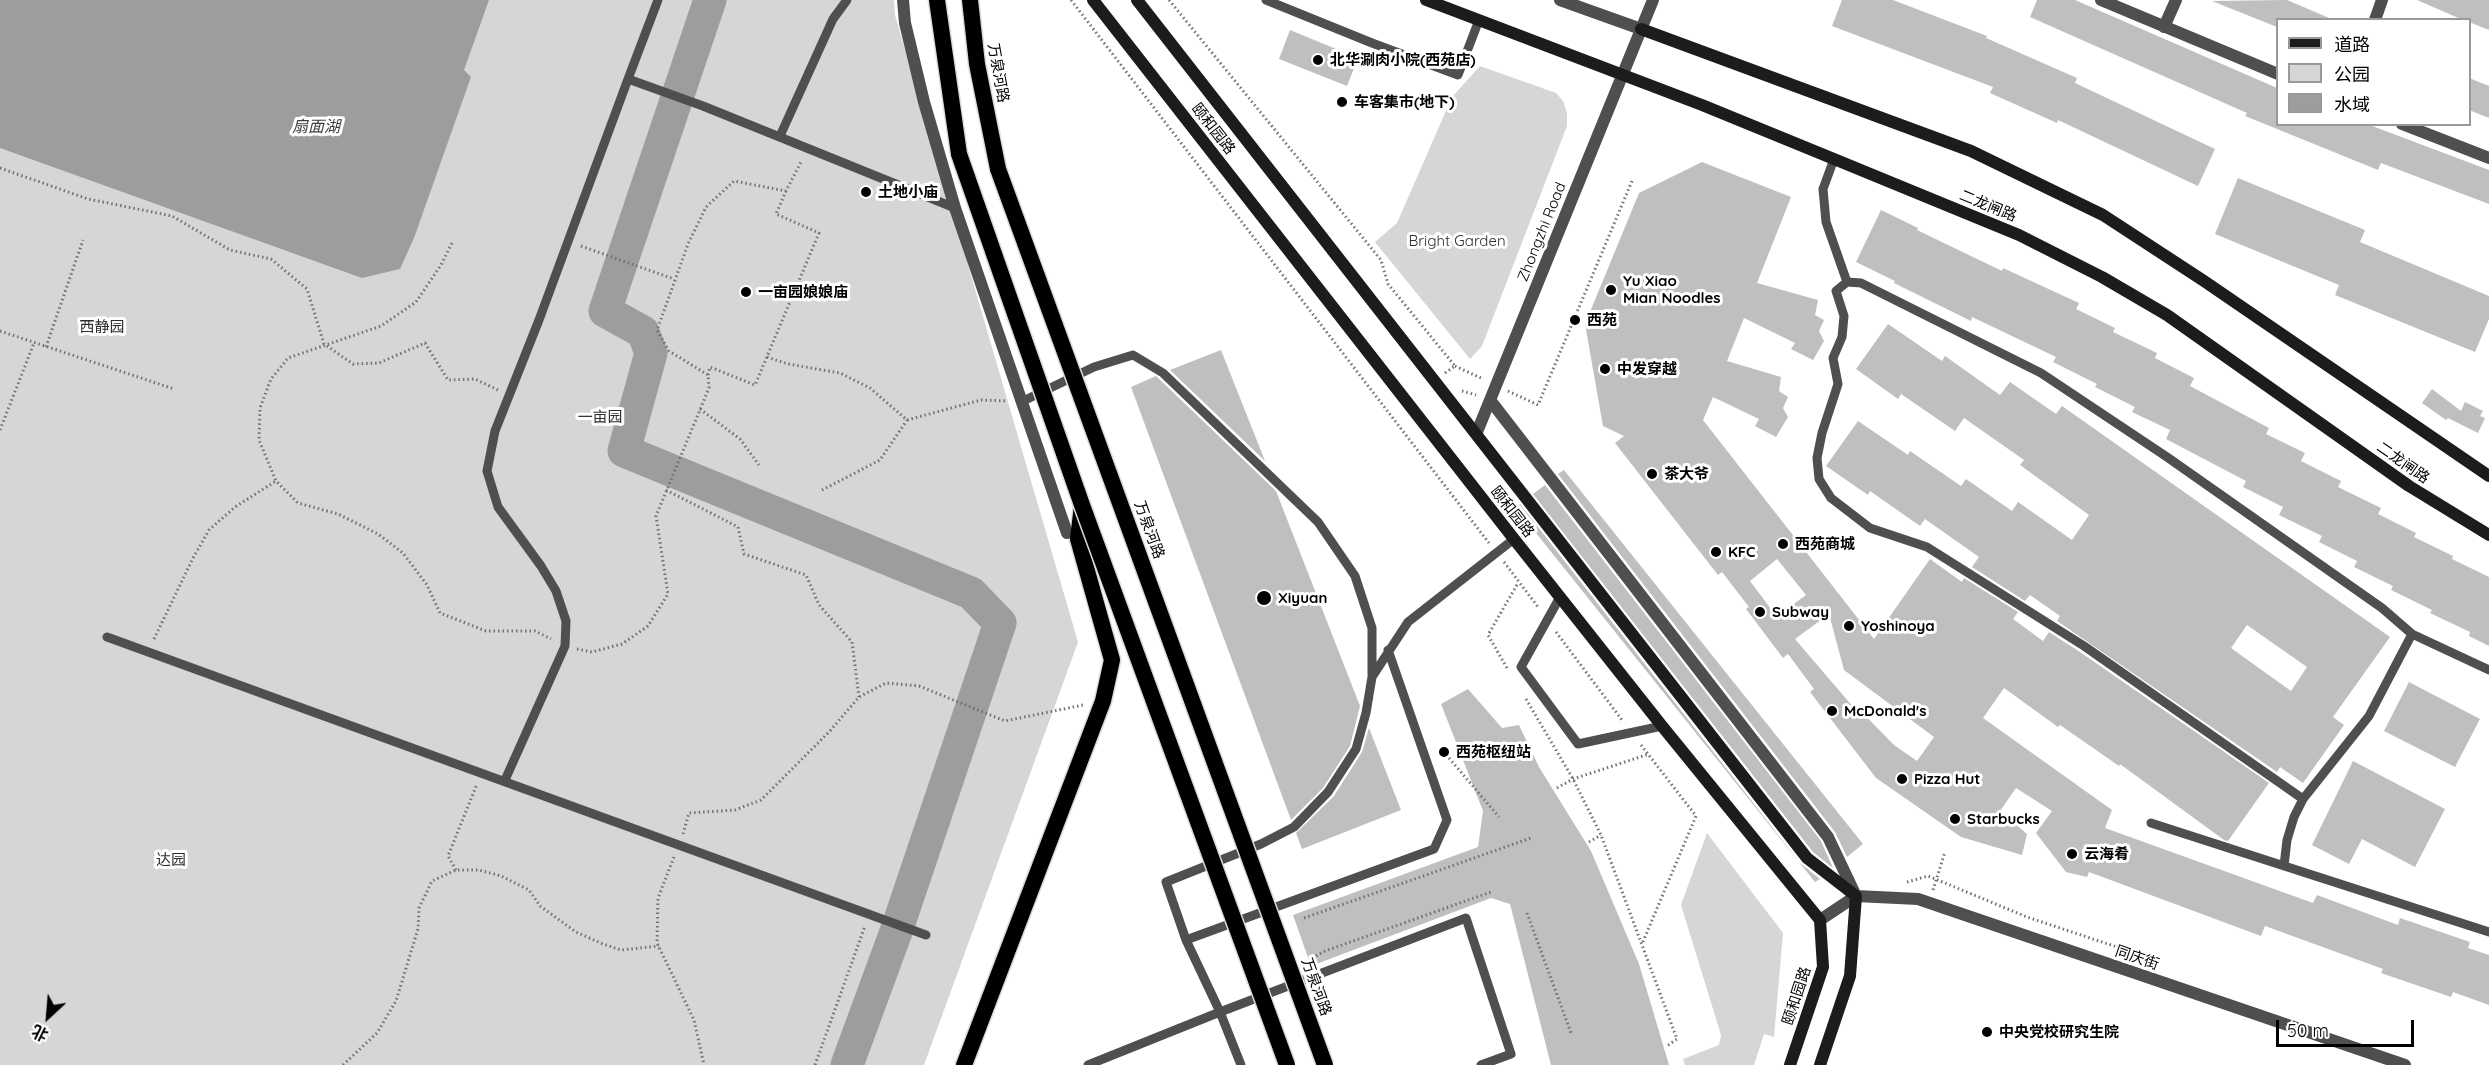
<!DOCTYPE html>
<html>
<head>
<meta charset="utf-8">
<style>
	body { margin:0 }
	#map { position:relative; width:2489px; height:1065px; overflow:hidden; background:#fff; font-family:Quicksand,"Noto Sans SC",sans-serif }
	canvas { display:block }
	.legend { position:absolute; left:2276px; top:18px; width:195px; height:108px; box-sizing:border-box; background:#fff; border:2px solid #999; margin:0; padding:8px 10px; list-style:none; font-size:18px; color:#000 }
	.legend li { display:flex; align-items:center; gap:12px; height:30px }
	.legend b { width:30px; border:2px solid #999 }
	.north { position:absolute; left:18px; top:987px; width:60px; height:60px; -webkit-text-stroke:4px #fff; paint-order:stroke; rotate:206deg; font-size:16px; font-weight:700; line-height:24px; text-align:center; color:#000 }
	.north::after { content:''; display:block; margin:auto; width:21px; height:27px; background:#000; clip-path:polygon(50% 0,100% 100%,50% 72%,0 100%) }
	.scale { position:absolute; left:2276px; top:1020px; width:138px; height:27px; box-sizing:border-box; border:3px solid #000; border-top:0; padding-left:8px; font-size:18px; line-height:21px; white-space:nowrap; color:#000; -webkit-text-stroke:4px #fff; paint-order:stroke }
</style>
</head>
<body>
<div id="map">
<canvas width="2489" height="1065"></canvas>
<ul class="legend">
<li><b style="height:8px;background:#1c1c1c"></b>道路</li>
<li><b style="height:16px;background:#d6d6d6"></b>公园</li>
<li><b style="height:16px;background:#9d9d9d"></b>水域</li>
</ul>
<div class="north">北</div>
<div class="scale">50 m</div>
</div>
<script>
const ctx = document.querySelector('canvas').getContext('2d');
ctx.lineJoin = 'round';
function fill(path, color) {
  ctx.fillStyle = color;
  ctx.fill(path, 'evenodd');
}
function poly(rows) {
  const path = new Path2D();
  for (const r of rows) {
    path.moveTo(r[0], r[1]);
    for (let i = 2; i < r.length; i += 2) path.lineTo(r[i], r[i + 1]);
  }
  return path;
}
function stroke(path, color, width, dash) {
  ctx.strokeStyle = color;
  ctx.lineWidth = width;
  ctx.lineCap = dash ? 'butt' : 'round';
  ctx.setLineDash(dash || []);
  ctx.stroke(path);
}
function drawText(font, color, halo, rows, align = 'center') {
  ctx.font = font + ' Quicksand,"Noto Sans SC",sans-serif';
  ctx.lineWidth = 6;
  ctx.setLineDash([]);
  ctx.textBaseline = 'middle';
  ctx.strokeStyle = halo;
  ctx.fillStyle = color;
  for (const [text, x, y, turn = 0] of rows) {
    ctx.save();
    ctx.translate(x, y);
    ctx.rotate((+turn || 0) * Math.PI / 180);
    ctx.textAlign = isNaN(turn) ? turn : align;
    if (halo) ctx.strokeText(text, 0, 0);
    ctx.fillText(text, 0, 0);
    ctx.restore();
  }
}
const green = poly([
	[0,0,894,0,895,15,1078,642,924,1065,0,1065],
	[1480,66,1556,93,1563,101,1567,113,1567,126,1482,346,1470,359,1375,242,1397,223,1452,97],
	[1707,833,1783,933,1774,1037,1764,1034,1754,1065,1685,1065,1683,1059,1719,1045,1721,1035,1681,905]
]);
const water = poly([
	[0,0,489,0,464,70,471,77,414,238,400,269,362,278,0,148]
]);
const river = poly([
	[710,0,605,311,643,332,651,353,624,451,971,593,1000,623,897,929,847,1065]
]);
const building = poly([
	[1842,0,1893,0,1987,36,1986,38,2077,78,2075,83,2215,149,2198,186,2058,120,2057,123,1990,93,1993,87,1832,26],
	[2037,0,2075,0,2277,88,2277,124,2367,124,2489,170,2489,204,2381,163,2378,170,2245,116,2247,113,2030,17],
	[2287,0,2334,20,2277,20,2277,27,2212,1],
	[2417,0,2489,0,2489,30,2469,22,2469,20,2463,20],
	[1290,30,1358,58,1347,86,1279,59],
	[2469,78,2489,86,2489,118,2469,110],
	[1702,162,1791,197,1757,283,1818,300,1815,315,1824,320,1819,331,1824,341,1813,360,1791,349,1795,343,1744,318,1727,361,1781,377,1779,391,1788,397,1783,408,1788,417,1776,437,1755,426,1759,419,1713,397,1703,420,1874,639,1930,559,1962,582,1964,578,2018,612,2013,619,2043,641,2049,632,2080,652,2269,783,2228,841,2224,840,2120,764,2119,766,2060,725,2058,727,2004,688,1983,718,2112,810,2105,828,2313,903,2317,895,2398,925,2400,918,2470,942,2468,948,2489,955,2489,1005,2453,992,2451,997,2381,973,2383,969,2265,926,2261,936,2089,872,2087,877,2066,872,2036,833,2052,811,2016,788,2000,811,2027,834,2022,855,1961,837,1876,778,1810,692,1814,689,1788,654,1783,658,1746,609,1749,607,1722,572,1718,575,1615,443,1624,436,1603,426,1585,324,1639,193],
	[1777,559,1806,595,1780,614,1777,610,1774,613,1750,581],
	[1829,614,1844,670,1934,737,1917,761,1894,745,1853,703,1854,708,1795,639],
	[2238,178,2365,230,2360,242,2489,296,2489,319,2475,352,2335,295,2339,285,2215,234],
	[1881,210,1918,228,1917,230,2002,271,2003,268,2079,303,2076,309,2115,328,2113,332,2157,353,2155,358,2194,378,2190,386,2269,428,2266,434,2305,453,2301,461,2341,481,2338,487,2381,508,2378,514,2416,533,2414,537,2453,556,2452,559,2489,577,2489,646,2469,636,2470,632,2430,613,2432,610,2391,590,2393,586,2354,567,2357,561,2319,542,2322,536,2279,515,2283,507,2243,487,2246,481,2166,439,2170,430,2132,412,2135,407,2095,387,2097,384,2053,362,2056,357,1972,317,1971,321,1894,283,1895,281,1856,262],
	[1888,324,1942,361,1945,356,2000,395,2010,382,2056,414,2062,406,2390,637,2333,717,2344,725,2303,783,2280,767,2277,772,2057,621,2060,616,2030,595,2025,601,1972,567,1979,557,1925,519,1920,526,1870,491,1868,495,1826,466,1858,421,1908,455,1910,451,1961,486,1966,479,2012,511,2018,502,2072,540,2089,515,2020,465,2024,460,1964,418,1955,431,1901,394,1898,399,1856,369],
	[2247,625,2307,667,2291,691,2231,648],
	[1221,350,1265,461,1170,370],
	[1156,376,1276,491,1360,706,1350,746,1323,788,1291,820,1131,387],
	[2432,389,2461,411,2465,402,2483,411,2480,416,2485,418,2478,433,2448,418,2446,420,2422,403],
	[1564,470,1863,844,1847,857,1835,832,1558,474],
	[1545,485,1821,841,1833,868,1813,852,1533,494],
	[1520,504,1800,863,1820,879,1815,882,1516,508],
	[2409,682,2480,719,2455,767,2384,731],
	[1468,689,1502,728,1519,725,1539,767,1591,851,1639,964,1669,1065,1551,1065,1510,904,1491,898,1311,966,1293,915,1478,847,1483,811,1441,704],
	[1369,728,1401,810,1302,849,1296,833,1334,796,1362,752],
	[2353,761,2445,809,2415,867,2362,839,2349,864,2312,845]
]);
const path = poly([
	[1071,0,1489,543],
	[1169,0,1381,260,1388,284,1455,366,1445,373],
	[0,168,88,199,172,216,230,250,271,259,307,289,324,344,353,364,379,363,425,343,448,380,475,379,498,390],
	[452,243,441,265,416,302,381,326,288,358,271,379,260,408,259,440,276,481,298,503,338,514,378,534,403,553,427,585,440,613,486,631,535,631,551,639],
	[581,246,674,279],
	[0,331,174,389],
	[46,347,83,240],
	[767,357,788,364,840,373,870,388,907,420,981,400,1008,401],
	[1455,366,1483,379],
	[708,375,710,367,755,385,819,233,776,214,786,191],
	[1462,391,1476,395],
	[1508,391,1538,405,1632,181],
	[700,409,740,439,759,465],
	[0,430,34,343],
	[666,490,738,527,744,554,806,575,819,605,852,642,859,697],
	[822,490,880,460,907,420],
	[1504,562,1538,607],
	[1556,632,1622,720],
	[154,639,193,558,209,530,235,507,276,481],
	[577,649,592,652,622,644,648,626,668,594,656,516,709,388,708,375,669,351,657,330,688,244,706,207,734,181,786,191,802,160],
	[1507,668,1488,635,1518,583],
	[1526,699,1573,779,1601,835,1677,1039,1667,1046],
	[1641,745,1696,816,1642,944],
	[1449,758,1499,817],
	[1557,788,1573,779,1649,754],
	[683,834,689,813,735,810,761,800,830,731,859,697,886,683,919,686,1005,721,1083,705],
	[1589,842,1601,835],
	[674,857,658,898,657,943,694,1020,704,1065],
	[456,870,448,856,477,784],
	[1907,882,1928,876,2027,917,2132,952,2139,957],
	[1933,890,1945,852],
	[1527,913,1571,1033],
	[1304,918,1531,838],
	[1312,958,1325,951,1491,892],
	[343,1065,377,1033,396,1001,418,929,419,908,432,881,456,870,479,870,501,876,529,890,540,906,576,932,603,944,621,950,659,946],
	[815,1065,865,926]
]);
const service = poly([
	[658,0,628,79,703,106,955,208],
	[1266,0,1372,43,1458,75,1479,20],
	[780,136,833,19,847,0],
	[1834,159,1823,189,1826,222,1847,282],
	[1021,402,1094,367,1133,355,1163,373,1318,522,1355,576,1372,628,1372,675],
	[1560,597,1521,667,1578,744,1662,726],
	[2412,634,2369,716,2303,799,2084,646,1927,547,1870,528,1831,498,1819,479,1817,458,1822,433,1838,384,1833,358,1842,337,1844,316,1836,291,1847,282,1861,283,2041,373,2167,457,2382,608,2412,634,2489,670],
	[107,637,926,935],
	[505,780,565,646,566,621,556,591,541,566,498,507,487,471,495,431,539,320,628,79],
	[2151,823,2489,932],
	[2284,866,2287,840,2294,817,2303,799],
	[1186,940,1434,849,1447,820,1388,650],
	[1088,1065,1220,1012,1466,918,1511,1054,1481,1065],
	[1241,1065,1220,1012,1186,940,1166,882,1261,844,1294,827,1328,792,1356,749,1366,713,1372,677,1408,622,1514,539]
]);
const minor = poly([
	[2101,0,2278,74],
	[2375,20,2382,0],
	[2164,27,2176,0],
	[2402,124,2489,158]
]);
const tertiary = poly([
	[903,0,905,23,924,102,955,208,1067,533],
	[1560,0,1641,29],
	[1490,400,1828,837,1856,896],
	[1477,432,1653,0],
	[1856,896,1918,899,2405,1065],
	[1820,920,1856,896]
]);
const secondary = poly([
	[1093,0,1514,539,1662,726,1820,920,1823,967,1790,1065],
	[1137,0,1807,858,1856,896,1850,976,1820,1065],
	[1426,0,1702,105,1834,159,2019,235,2102,277,2167,315,2409,486,2489,535],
	[1641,29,1971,151,2103,215,2204,281,2489,476]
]);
const trunk = poly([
	[937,0,959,154],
	[970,0,977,64,998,169],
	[964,1065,1103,701,1112,660,1078,539,1082,505]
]);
const trunkBridge = poly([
	[959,154,1082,505,1287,1065],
	[998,169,1325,1065]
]);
const markers = [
	[1318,60,6,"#000"],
	[1342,102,6,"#000"],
	[866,192,6,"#000"],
	[1611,290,6,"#000"],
	[746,292,6,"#000"],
	[1575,320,6,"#000"],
	[1605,369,6,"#000"],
	[1652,474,6,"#000"],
	[1783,544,6,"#000"],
	[1716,552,6,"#000"],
	[1264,598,8,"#000"],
	[1760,612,6,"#000"],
	[1849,626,6,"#000"],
	[1832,711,6,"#000"],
	[1444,752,6,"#000"],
	[1902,779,6,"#000"],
	[1955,819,6,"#000"],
	[2072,854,6,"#000"],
	[1987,1032,6,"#000"]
];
const poiNames = [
	["北华涮肉小院(西苑店)",1330,60],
	["车客集市(地下)",1354,102],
	["土地小庙",878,192],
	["Yu Xiao",1623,281],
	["Mian Noodles",1623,298],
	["一亩园娘娘庙",758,292],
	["西苑",1587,320],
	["中发穿越",1617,369],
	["茶大爷",1664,474],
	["西苑商城",1795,544],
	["KFC",1728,552],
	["Xiyuan",1278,598],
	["Subway",1772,612],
	["Yoshinoya",1861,626],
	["McDonald's",1844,711],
	["西苑枢纽站",1456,752],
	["Pizza Hut",1914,779],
	["Starbucks",1967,819],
	["云海肴",2084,854],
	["中央党校研究生院",1999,1032]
];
const streetNames = [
	["万泉河路",998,73,80],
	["颐和园路",1213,129,52],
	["二龙闸路",1988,206,22],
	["Zhongzhi Road",1542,232,-68],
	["二龙闸路",2403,463,35],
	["颐和园路",1512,512,52],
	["万泉河路",1149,530,70],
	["同庆街",2137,958,19],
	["万泉河路",1316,987,70],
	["颐和园路",1797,996,-72]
];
const parkNames = [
	["Bright Garden",1457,241],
	["西静园",102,327],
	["一亩园",600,417],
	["达园",171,860]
];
const waterNames = [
	["扇面湖",316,127]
];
fill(green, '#d6d6d6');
fill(water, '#9d9d9d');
stroke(river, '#9d9d9d', 33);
fill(building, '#bfbfbf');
stroke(trunk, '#dbdbdb', 19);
stroke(path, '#717171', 3, [1.5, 3]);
stroke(service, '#4f4f4f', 9);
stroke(minor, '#4f4f4f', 12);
stroke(tertiary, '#4f4f4f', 12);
stroke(secondary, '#1c1c1c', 12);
stroke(trunk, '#000', 16);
stroke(trunkBridge, '#dbdbdb', 19, []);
stroke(trunkBridge, '#000', 16);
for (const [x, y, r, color] of markers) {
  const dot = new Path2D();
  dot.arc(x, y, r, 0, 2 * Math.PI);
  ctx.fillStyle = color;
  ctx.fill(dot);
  stroke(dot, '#fff', 2);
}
drawText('bold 15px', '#000', '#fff', poiNames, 'left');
drawText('15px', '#000', '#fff', streetNames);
drawText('15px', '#2d2d2d', '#fff', parkNames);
drawText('italic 16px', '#3e3e3e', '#fff', waterNames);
</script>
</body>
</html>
